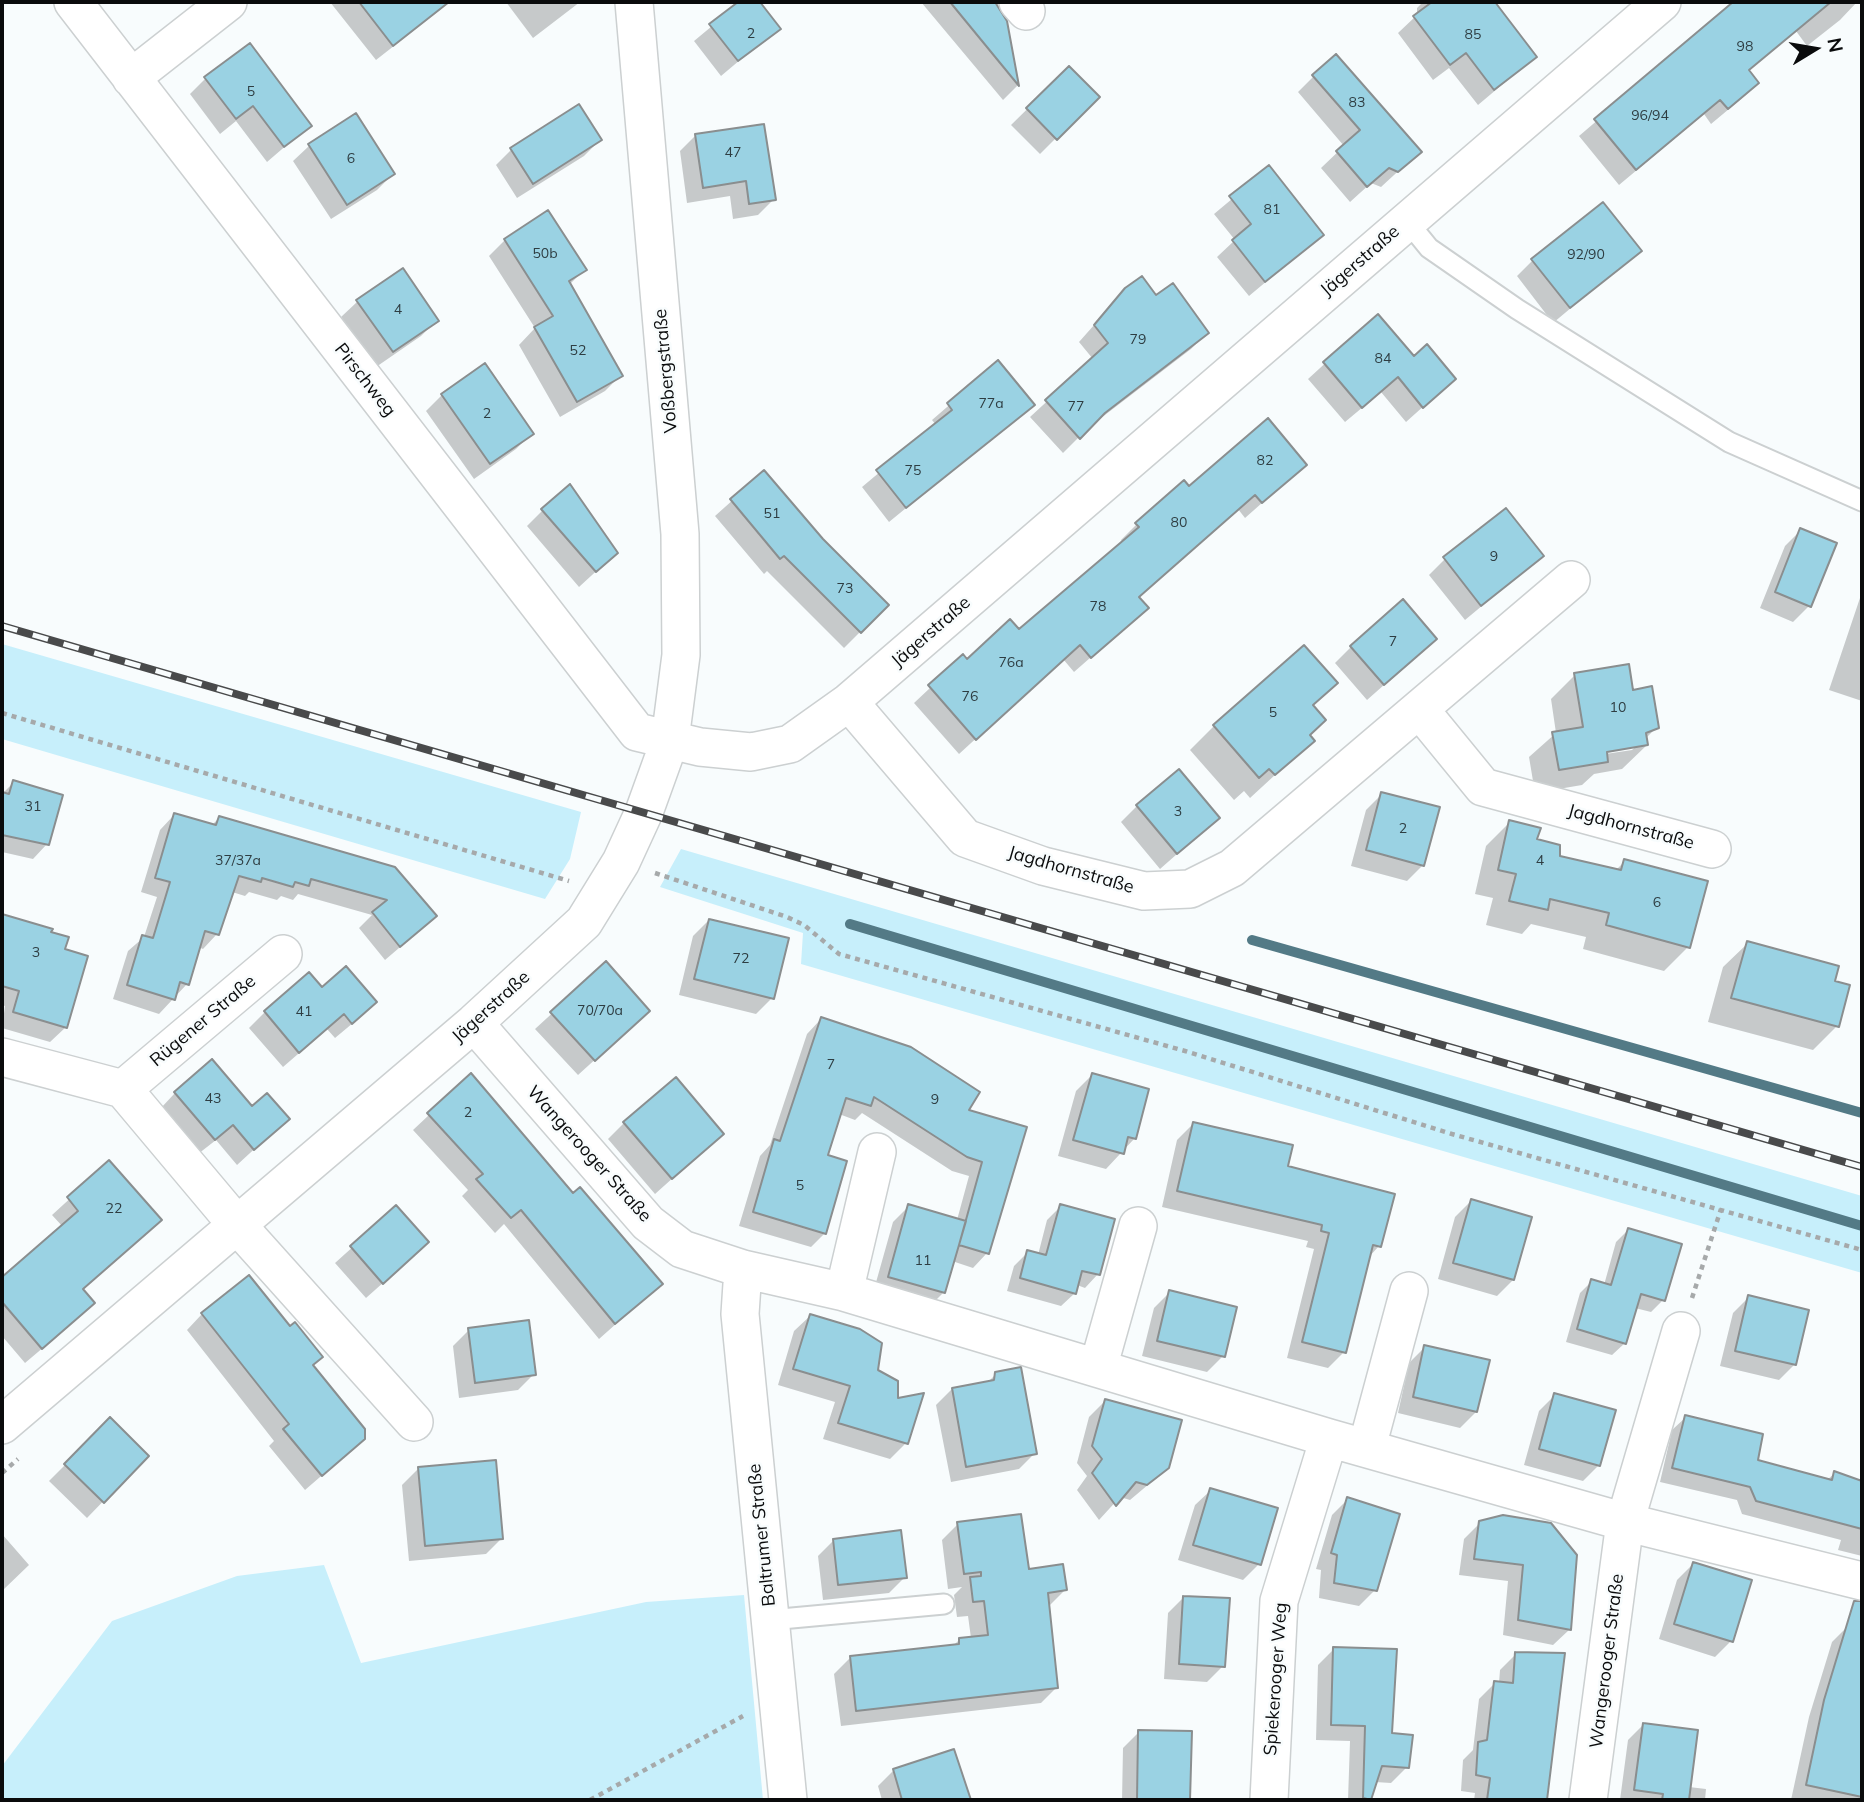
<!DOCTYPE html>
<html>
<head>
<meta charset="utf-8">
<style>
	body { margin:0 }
	#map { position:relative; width:1864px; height:1802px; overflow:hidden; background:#f8fcfd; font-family:Mulish,sans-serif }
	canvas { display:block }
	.frame { position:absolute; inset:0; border:4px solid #0a0b0c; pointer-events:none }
	.north { position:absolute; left:1780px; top:14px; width:70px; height:70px; -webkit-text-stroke:5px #f8fcfd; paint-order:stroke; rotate:79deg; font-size:19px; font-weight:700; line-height:28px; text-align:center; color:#0a0b0c }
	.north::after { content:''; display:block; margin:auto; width:24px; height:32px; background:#0a0b0c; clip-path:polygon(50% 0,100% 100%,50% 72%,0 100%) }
</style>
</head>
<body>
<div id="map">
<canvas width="1864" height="1802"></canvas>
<div class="frame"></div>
<div class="north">N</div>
</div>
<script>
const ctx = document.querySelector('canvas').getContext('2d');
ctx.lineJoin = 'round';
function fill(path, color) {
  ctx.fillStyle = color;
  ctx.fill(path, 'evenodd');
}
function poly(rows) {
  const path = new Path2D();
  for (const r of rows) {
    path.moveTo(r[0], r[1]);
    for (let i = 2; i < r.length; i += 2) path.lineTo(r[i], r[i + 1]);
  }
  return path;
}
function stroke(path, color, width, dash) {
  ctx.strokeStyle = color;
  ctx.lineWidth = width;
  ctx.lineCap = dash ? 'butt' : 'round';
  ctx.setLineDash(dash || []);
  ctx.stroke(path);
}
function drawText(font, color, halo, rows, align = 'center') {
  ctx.font = font + ' Mulish,sans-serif';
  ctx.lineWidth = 5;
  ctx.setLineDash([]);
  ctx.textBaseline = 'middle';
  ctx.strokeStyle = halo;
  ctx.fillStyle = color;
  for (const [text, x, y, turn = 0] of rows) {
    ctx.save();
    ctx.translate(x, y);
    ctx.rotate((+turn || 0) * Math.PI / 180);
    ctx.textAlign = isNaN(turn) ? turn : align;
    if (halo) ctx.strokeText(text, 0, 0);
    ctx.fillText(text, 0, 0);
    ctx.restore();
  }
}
const green = poly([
	[2,644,581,812,570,859,545,899,2,739],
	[681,849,1862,1196,1862,1273,801,964,803,933,660,887],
	[324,1565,361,1663,646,1602,744,1595,763,1800,2,1800,2,1766,112,1621,237,1576]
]);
const shadow = poly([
	[330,2,450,2,376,60],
	[506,2,580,2,533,38],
	[741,2,758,2,778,28,721,76,694,41],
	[921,2,993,2,996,5,1005,22,1018,85,1003,100],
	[1423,2,1493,2,1535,57,1478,105,1449,68,1433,80,1398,33,1417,15,1417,8],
	[1736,2,1857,2,1840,20,1807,46,1796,31,1748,71,1757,83,1741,99,1711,124,1704,114,1619,185,1579,136],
	[1069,68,1097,97,1040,154,1011,125],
	[1313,77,1419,152,1381,187,1371,183,1350,202,1321,168,1344,146,1298,92],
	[206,78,310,125,267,162,236,121,220,134,190,94],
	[696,135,774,199,758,215,733,219,730,196,687,203,680,151],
	[600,140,584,156,517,198,496,165,512,149],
	[309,146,393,174,377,190,331,219,293,161],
	[1269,168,1322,235,1249,296,1217,257,1235,240,1214,214],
	[505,240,584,270,569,285,621,375,605,391,560,417,519,345,535,328,489,256],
	[1639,251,1553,323,1517,276,1532,261],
	[1156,298,1207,333,1191,349,1088,428,1063,453,1030,417,1093,359,1079,342,1110,307],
	[357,302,437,320,421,336,376,367,341,317],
	[1377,316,1414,358,1454,379,1406,422,1381,392,1345,422,1308,379],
	[998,363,1032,405,889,522,862,487,936,425,932,420],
	[442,395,532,433,516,449,474,479,426,411],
	[1305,465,1245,518,1238,509,1138,598,1147,608,1074,672,1063,659,959,754,914,703,963,657,967,661,1019,632,1123,543,1121,540,1137,524,1188,488],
	[764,472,821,540,887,605,844,648,767,571,764,574,715,516],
	[543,510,616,553,579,587,527,526],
	[1801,530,1809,606,1793,622,1760,608,1785,546],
	[1542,556,1465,620,1429,575,1445,559],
	[1862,592,1862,701,1829,690],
	[1351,647,1419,654,1367,700,1335,663],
	[1575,675,1631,692,1657,727,1645,739,1647,745,1622,769,1594,774,1582,785,1535,793,1529,757,1556,733,1551,699],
	[1637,745,1632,750,1599,755,1598,752],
	[1335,683,1312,706,1308,736,1313,740,1250,798,1244,791,1234,800,1190,750,1214,726],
	[14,782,47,844,33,859,2,852,2,794],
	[1382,794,1423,865,1407,881,1351,866,1366,810],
	[1137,806,1218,818,1160,869,1121,822],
	[174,815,212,825,219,818,394,869,420,930,385,960,359,928,372,915,298,894,293,900,281,896,277,900,249,892,245,896,232,892,217,934,203,949,198,947,187,984,159,1014,113,999,128,951,144,937,157,897,141,892,160,830],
	[1510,822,1559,857,1615,871,1625,861,1688,947,1664,971,1583,949,1586,937,1531,924,1522,934,1486,925,1493,898,1475,894,1486,846],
	[709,920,772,998,756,1014,679,995,693,936],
	[2,934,63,950,66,1027,50,1042,2,1028,5,1006,2,1005],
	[1748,943,1833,982,1837,1026,1813,1050,1708,1022,1723,967],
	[606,964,632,1026,578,1075,535,1029],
	[322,989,359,1018,335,1038,327,1029,283,1067,249,1028,265,1012],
	[821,1019,966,1111,1025,1128,987,1253,973,1268,952,1261,943,1293,927,1309,873,1293,893,1222,909,1206,957,1220,969,1176,952,1171,862,1113,855,1120,839,1114,826,1156,825,1233,811,1247,739,1226,760,1156,770,1145,807,1034],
	[1092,1075,1147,1091,1134,1139,1106,1169,1058,1156,1076,1091],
	[175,1093,252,1109,287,1119,237,1165,216,1140,198,1154,160,1109],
	[429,1115,573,1195,661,1284,599,1339,504,1224,495,1233,462,1196,468,1190,413,1130],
	[624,1123,722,1134,655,1194,608,1139],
	[1193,1124,1286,1167,1379,1246,1368,1258,1344,1352,1328,1368,1287,1358,1314,1249,1306,1247,1308,1241,1162,1207,1177,1140],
	[109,1163,77,1319,25,1363,2,1336,2,1279,63,1227,52,1215],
	[1471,1201,1513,1280,1497,1296,1438,1279,1455,1217],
	[1061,1206,1098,1274,1085,1288,1077,1285,1075,1293,1061,1306,1007,1291,1014,1266,1028,1252,1038,1255,1047,1220],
	[396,1208,411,1258,366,1298,335,1263],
	[1628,1230,1663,1300,1651,1312,1635,1308,1625,1343,1612,1355,1566,1342,1580,1293,1592,1281,1604,1285,1616,1242],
	[1170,1292,1223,1356,1207,1372,1142,1356,1154,1308],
	[1749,1297,1795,1364,1779,1380,1720,1366,1733,1313],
	[202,1314,312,1366,364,1439,305,1490,269,1446,274,1441,187,1330],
	[810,1316,876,1371,896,1400,906,1443,890,1459,823,1439,835,1402,778,1385,794,1331],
	[469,1330,534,1374,518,1390,459,1398,453,1346],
	[1425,1347,1476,1412,1460,1428,1398,1413,1409,1363],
	[996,1374,1035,1453,1019,1469,951,1482,936,1405,952,1389,987,1383],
	[1555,1395,1599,1465,1583,1481,1524,1465,1539,1411],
	[1105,1401,1168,1468,1130,1500,1120,1497,1099,1520,1077,1490,1087,1476,1077,1463,1089,1417],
	[1686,1417,1755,1461,1827,1480,1835,1473,1862,1482,1862,1556,1838,1550,1841,1540,1742,1514,1737,1500,1660,1482,1672,1430],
	[110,1420,147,1456,87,1518,49,1481],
	[418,1469,502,1538,486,1554,409,1561,402,1485],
	[1211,1490,1259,1564,1243,1580,1178,1560,1195,1505],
	[1348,1499,1375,1590,1359,1606,1319,1598,1321,1570,1316,1569,1332,1515],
	[1503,1517,1569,1630,1553,1645,1503,1635,1508,1581,1459,1575,1464,1539,1480,1523],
	[958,1524,1028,1571,1065,1590,1048,1607,1057,1687,1041,1703,841,1726,834,1674,850,1658,952,1647,959,1640,971,1638,968,1616,957,1617,954,1595,962,1587,948,1589,942,1540],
	[2,1534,29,1565,2,1591],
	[834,1540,905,1577,889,1593,823,1600,818,1556],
	[1693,1564,1731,1641,1715,1657,1659,1639,1677,1580],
	[1184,1597,1223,1666,1207,1682,1164,1679,1168,1613],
	[1848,1626,1862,1631,1862,1797,1859,1800,1791,1800,1809,1717,1832,1642],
	[1334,1649,1390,1735,1407,1767,1391,1783,1375,1782,1368,1800,1348,1800,1350,1741,1316,1740,1318,1665],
	[1516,1654,1563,1655,1546,1800,1474,1800,1475,1793,1461,1791,1463,1760,1473,1750,1479,1699,1495,1683,1499,1683,1500,1670],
	[1644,1724,1689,1787,1706,1789,1705,1800,1620,1800,1628,1740],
	[1139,1732,1190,1733,1189,1800,1122,1800,1123,1748],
	[953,1751,969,1800,882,1800,878,1786,894,1770]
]);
const stream = poly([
	[850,924,1862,1226],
	[1252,940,1862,1113]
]);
const building = poly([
	[359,2,449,2,393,46,359,2],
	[738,2,760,2,781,29,738,61,709,24,738,2],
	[950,2,995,2,1007,21,1019,86,950,2],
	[1432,2,1495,2,1537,57,1494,90,1466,53,1450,65,1413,16,1432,2],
	[1733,2,1831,2,1749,70,1759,83,1728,109,1720,100,1636,170,1594,119,1733,2],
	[250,43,312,126,284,147,253,106,236,119,204,77,250,43],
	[1336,54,1422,152,1398,172,1389,168,1367,187,1336,151,1360,130,1312,75,1336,54],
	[1069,66,1100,97,1057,140,1026,108,1069,66],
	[579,104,602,140,533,184,510,148,579,104],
	[356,113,395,174,347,205,308,144,356,113],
	[764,124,776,200,749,204,746,181,703,188,695,134,764,124],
	[1269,165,1324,235,1265,282,1232,240,1251,224,1229,196,1269,165],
	[1603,202,1642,251,1570,308,1531,259,1603,202],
	[548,210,587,270,569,281,623,376,577,402,534,327,553,316,504,239,548,210],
	[403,268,439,321,393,352,356,300,403,268],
	[1142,276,1156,295,1173,283,1209,333,1105,413,1080,439,1045,400,1108,343,1094,325,1125,288,1142,276],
	[1378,314,1414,356,1427,344,1456,379,1423,408,1398,377,1362,408,1323,362,1378,314],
	[998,360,1035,405,906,508,876,470,952,410,947,403,998,360],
	[485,363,534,434,490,464,441,394,485,363],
	[1268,418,1307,465,1262,503,1255,495,1139,597,1149,608,1091,658,1080,645,976,740,928,685,963,654,967,659,1010,619,1019,629,1139,527,1135,523,1184,480,1189,486,1268,418],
	[764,470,823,539,889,605,861,633,784,556,780,559,730,499,764,470],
	[570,484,618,553,596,572,541,509,570,484],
	[1506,508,1544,556,1481,606,1443,557,1506,508],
	[1800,528,1837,543,1811,607,1775,592,1800,528],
	[1403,599,1437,639,1384,685,1350,646,1403,599],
	[1304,645,1338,683,1313,705,1326,720,1310,735,1315,741,1275,775,1269,769,1259,778,1213,725,1304,645],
	[1629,664,1633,690,1652,686,1659,728,1646,733,1648,745,1607,752,1608,762,1559,770,1552,732,1583,727,1574,673,1629,664],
	[1179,769,1220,818,1177,854,1136,805,1179,769],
	[13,780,63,795,49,845,2,835,2,792,9,794,13,780],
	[1381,792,1440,807,1424,866,1366,850,1381,792],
	[174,813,216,825,219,816,395,867,437,916,400,947,372,912,387,900,311,879,309,886,295,882,293,887,262,878,261,882,239,876,219,935,205,931,189,985,180,982,175,1000,127,985,142,935,153,938,170,882,155,878,174,813],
	[1509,820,1541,828,1537,839,1560,845,1560,856,1621,870,1624,859,1708,881,1690,948,1606,925,1609,913,1550,899,1548,910,1509,901,1516,874,1498,870,1509,820],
	[2,914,53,929,51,932,69,937,65,949,88,956,67,1028,13,1012,19,991,2,986,2,914],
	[709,919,789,938,774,999,694,979,709,919],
	[1747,941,1839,966,1835,981,1850,985,1839,1027,1731,998,1747,941],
	[606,961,650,1011,595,1061,550,1012,606,961],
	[346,966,377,1002,352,1024,344,1014,299,1053,264,1011,309,972,322,987,346,966],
	[821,1017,911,1047,980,1092,969,1110,1027,1127,989,1254,959,1245,982,1162,967,1157,874,1097,871,1106,846,1098,828,1155,847,1161,826,1234,753,1212,774,1139,780,1141,821,1017],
	[212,1059,252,1106,267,1093,290,1119,254,1150,233,1125,215,1140,174,1092,212,1059],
	[471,1073,573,1193,580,1187,663,1284,615,1324,521,1210,511,1218,476,1179,483,1174,427,1113,471,1073],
	[1092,1073,1149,1089,1136,1139,1128,1137,1124,1154,1073,1140,1092,1073],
	[676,1077,724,1134,672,1179,623,1122,676,1077],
	[1193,1122,1293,1145,1288,1166,1395,1194,1381,1247,1373,1245,1346,1353,1302,1342,1329,1233,1321,1231,1322,1225,1177,1191,1193,1122],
	[109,1160,162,1220,83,1289,95,1303,42,1349,2,1302,2,1277,78,1211,67,1197,109,1160],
	[1471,1199,1532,1217,1514,1280,1453,1263,1471,1199],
	[908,1204,966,1221,945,1293,888,1277,908,1204],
	[1060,1204,1115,1219,1100,1275,1082,1271,1076,1294,1020,1278,1027,1250,1046,1255,1060,1204],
	[396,1205,429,1242,383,1284,350,1246,396,1205],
	[1628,1228,1682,1244,1665,1301,1641,1294,1626,1344,1577,1329,1591,1279,1611,1285,1628,1228],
	[249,1275,290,1326,295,1322,323,1357,313,1365,365,1429,365,1439,322,1476,283,1429,289,1424,201,1313,249,1275],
	[1169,1290,1237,1307,1225,1357,1157,1341,1169,1290],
	[1748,1295,1809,1310,1796,1365,1735,1351,1748,1295],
	[810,1314,860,1329,882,1343,878,1370,898,1381,898,1398,924,1393,908,1444,838,1423,850,1386,793,1369,810,1314],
	[529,1320,536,1375,475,1383,468,1328,529,1320],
	[1424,1345,1490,1360,1477,1412,1413,1397,1424,1345],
	[1021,1367,1037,1454,966,1467,952,1388,994,1380,995,1372,1021,1367],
	[1554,1393,1616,1410,1600,1466,1539,1449,1554,1393],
	[1105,1399,1182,1420,1169,1468,1147,1485,1136,1482,1116,1506,1092,1473,1102,1459,1092,1446,1105,1399],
	[1685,1415,1763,1434,1758,1460,1832,1480,1834,1471,1862,1481,1862,1529,1756,1501,1750,1487,1672,1468,1685,1415],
	[110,1417,149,1456,104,1503,64,1464,110,1417],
	[496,1460,503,1539,425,1546,418,1467,496,1460],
	[1210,1488,1278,1508,1261,1565,1193,1545,1210,1488],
	[1347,1497,1400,1514,1377,1591,1334,1583,1337,1555,1331,1553,1347,1497],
	[1021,1514,1029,1569,1063,1564,1067,1590,1048,1593,1058,1688,856,1711,850,1656,959,1644,959,1638,988,1635,984,1601,973,1602,970,1577,981,1576,981,1572,964,1574,957,1522,1021,1514],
	[1503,1515,1551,1523,1577,1555,1571,1630,1518,1620,1523,1565,1474,1559,1479,1521,1503,1515],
	[901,1530,907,1578,838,1585,833,1539,901,1530],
	[1693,1562,1752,1580,1733,1642,1674,1624,1693,1562],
	[1183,1596,1230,1598,1225,1667,1179,1664,1183,1596],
	[1854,1601,1862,1601,1862,1797,1806,1785,1824,1700,1854,1601],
	[1333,1647,1397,1649,1392,1733,1413,1735,1409,1768,1382,1766,1371,1800,1363,1798,1365,1726,1331,1725,1333,1647],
	[1515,1652,1565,1653,1547,1800,1487,1800,1490,1778,1476,1775,1478,1742,1487,1740,1494,1681,1513,1683,1515,1652],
	[1643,1723,1698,1730,1689,1800,1662,1800,1663,1794,1634,1790,1643,1723],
	[1138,1730,1192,1731,1190,1800,1137,1800,1138,1730],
	[954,1749,971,1800,902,1800,893,1769,954,1749]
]);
const path = poly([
	[2,713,569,881],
	[655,873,787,917,804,925,839,954,1185,1051,1452,1134,1862,1250],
	[1692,1298,1721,1209],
	[2,1473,18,1459],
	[590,1800,743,1716]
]);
const lane = poly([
	[1407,221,1429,248,1517,309,1729,442,1862,501],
	[770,1620,944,1604]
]);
const street = poly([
	[73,2,637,732,700,747,751,752,790,744,849,702,1662,2],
	[1018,2,1026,11],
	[131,78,228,2],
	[849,702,965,838,1043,866,1144,891,1190,889,1232,868,1571,580],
	[1420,710,1483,787,1712,849],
	[474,1023,648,1223,682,1249,743,1269,844,1292,1329,1438,1625,1522,1588,1800],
	[2,1057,123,1089,238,1226,414,1422],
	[123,1089,283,954],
	[743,1269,740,1314,788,1800],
	[844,1292,877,1152],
	[1681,1331,1625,1522,1862,1581],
	[1098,1368,1138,1226],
	[2,1425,474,1023,584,922,621,862,644,812,670,740,681,655,680,534,634,2],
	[1367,1447,1409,1291],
	[1269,1800,1279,1601,1329,1438]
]);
const rail = poly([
	[2,626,1862,1167]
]);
const numberNames = [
	["2",751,34],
	["85",1473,35],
	["98",1745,47],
	["5",251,92],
	["83",1357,103],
	["96/94",1650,116],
	["47",733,153],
	["6",351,159],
	["81",1272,210],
	["50b",545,254],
	["92/90",1586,255],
	["4",398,310],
	["79",1138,340],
	["52",578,351],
	["84",1383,359],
	["77a",991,404],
	["77",1076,407],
	["2",487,414],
	["82",1265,461],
	["75",913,471],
	["51",772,514],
	["80",1179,523],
	["9",1494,557],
	["73",845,589],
	["78",1098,607],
	["7",1393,642],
	["76a",1011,663],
	["76",970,697],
	["10",1618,708],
	["5",1273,713],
	["31",33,807],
	["3",1178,812],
	["2",1403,829],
	["37/37a",238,861],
	["4",1540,861],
	["6",1657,903],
	["3",36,953],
	["72",741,959],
	["70/70a",600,1011],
	["41",304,1012],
	["7",831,1065],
	["43",213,1099],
	["9",935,1100],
	["2",468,1113],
	["5",800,1186],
	["22",114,1209],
	["11",923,1261]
];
const streetNames = [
	["Jägerstraße",1360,261,-41],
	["Voßbergstraße",666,371,-95],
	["Pirschweg",365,380,52],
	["Jägerstraße",931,632,-41],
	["Jagdhornstraße",1631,827,15],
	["Jagdhornstraße",1071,870,16],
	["Jägerstraße",491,1007,-42],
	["Rügener Straße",203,1021,-40],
	["Wangerooger Straße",589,1154,48],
	["Baltrumer Straße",762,1535,-96],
	["Wangerooger Straße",1607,1661,-83],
	["Spiekerooger Weg",1276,1679,-86]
];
fill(green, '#c7effb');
fill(shadow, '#0003');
stroke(stream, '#537a86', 10);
fill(building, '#9ad2e3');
stroke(building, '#8a8e8f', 2);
stroke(lane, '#ccd0d1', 23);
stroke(street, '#ccd0d1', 40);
stroke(path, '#a6a9aa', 4.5, [5, 5]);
stroke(lane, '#fff', 19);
stroke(street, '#fff', 37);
stroke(rail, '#494a4b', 8);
stroke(rail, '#f8fcfd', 5, [16]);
drawText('14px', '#2e3d42', null, numberNames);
drawText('18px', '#0a0b0c', '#f8fcfd', streetNames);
</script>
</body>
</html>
